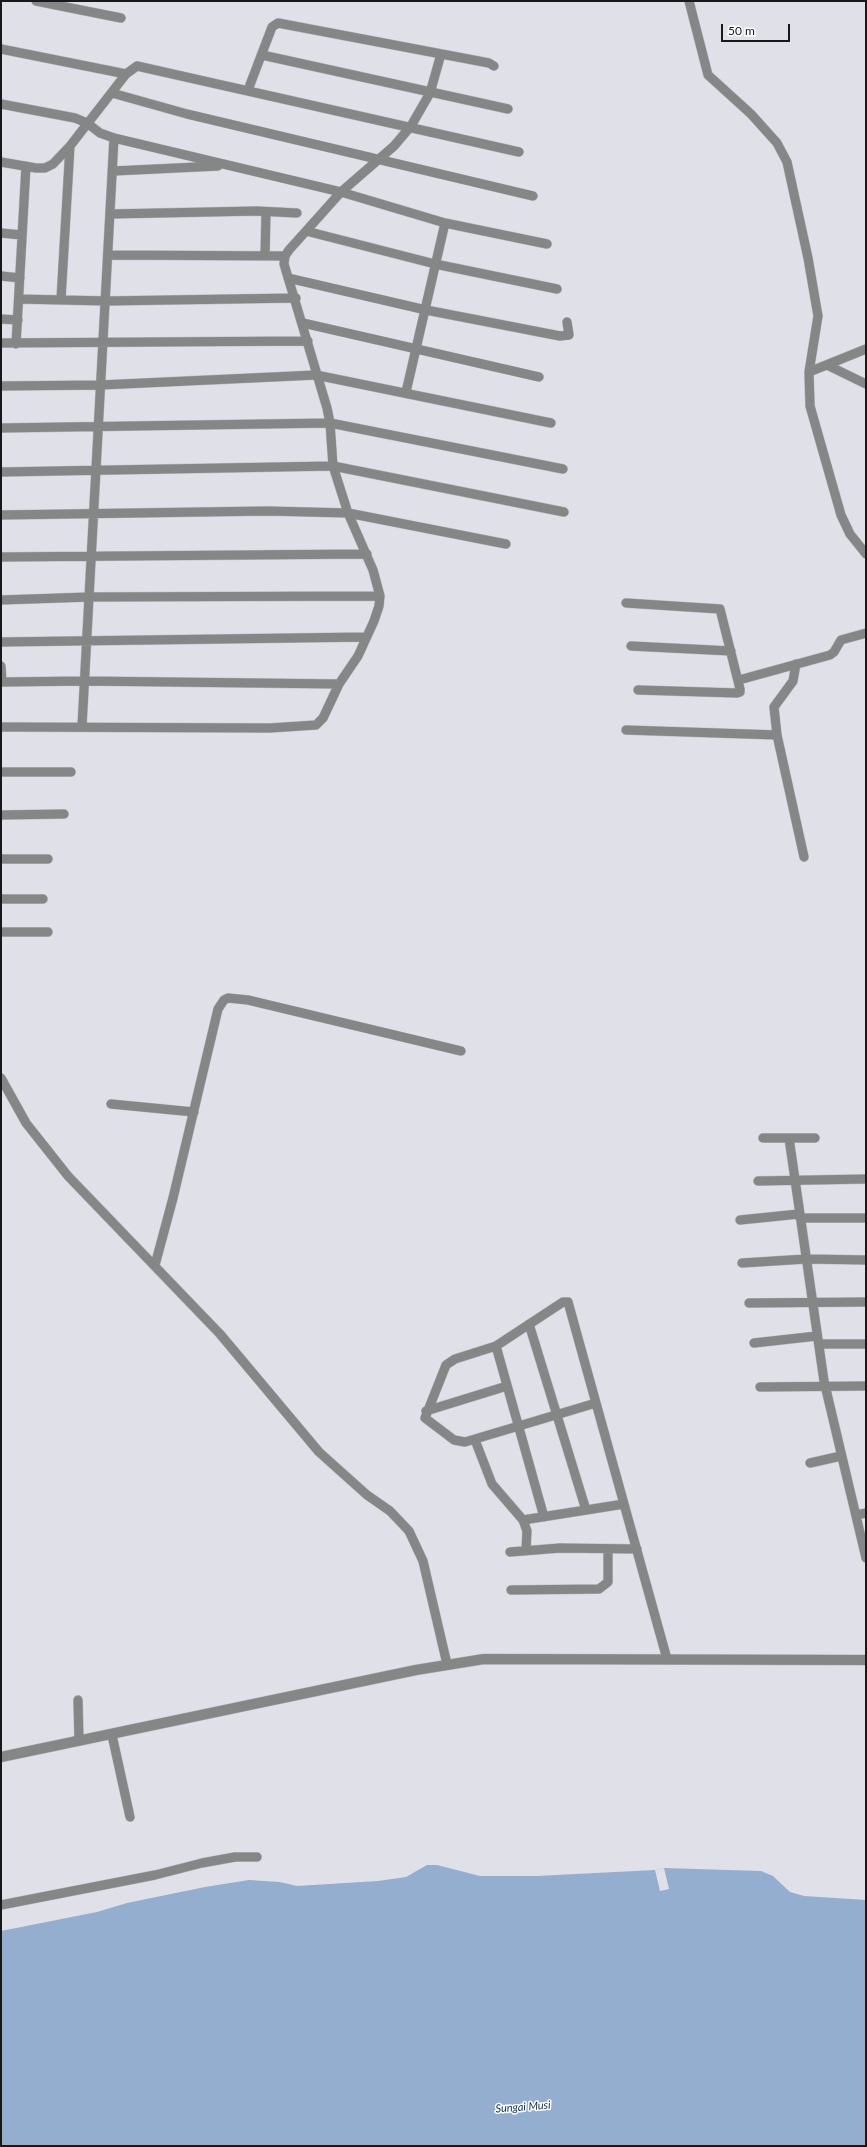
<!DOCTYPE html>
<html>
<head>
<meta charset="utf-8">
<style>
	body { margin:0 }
	#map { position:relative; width:867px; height:2147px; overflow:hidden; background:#e0e0e8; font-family:Lato,sans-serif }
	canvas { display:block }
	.frame { position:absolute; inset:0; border:2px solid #18181b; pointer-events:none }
	.scale { position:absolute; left:721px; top:24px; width:69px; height:18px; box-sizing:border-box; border:2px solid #18181b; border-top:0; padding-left:5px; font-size:12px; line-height:14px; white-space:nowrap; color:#18181b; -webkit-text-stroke:3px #fff; paint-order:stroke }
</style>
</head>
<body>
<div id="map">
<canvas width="867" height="2147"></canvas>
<div class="frame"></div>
<div class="scale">50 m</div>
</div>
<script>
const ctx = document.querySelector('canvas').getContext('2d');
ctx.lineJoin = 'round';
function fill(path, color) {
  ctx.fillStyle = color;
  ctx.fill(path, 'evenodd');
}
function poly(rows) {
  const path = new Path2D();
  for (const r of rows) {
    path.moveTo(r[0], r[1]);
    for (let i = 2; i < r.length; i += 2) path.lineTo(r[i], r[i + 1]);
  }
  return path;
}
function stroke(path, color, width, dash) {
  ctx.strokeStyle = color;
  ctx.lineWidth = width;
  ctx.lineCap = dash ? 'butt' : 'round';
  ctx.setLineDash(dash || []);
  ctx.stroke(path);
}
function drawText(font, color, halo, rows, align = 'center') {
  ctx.font = font + ' Lato,sans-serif';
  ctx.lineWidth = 3;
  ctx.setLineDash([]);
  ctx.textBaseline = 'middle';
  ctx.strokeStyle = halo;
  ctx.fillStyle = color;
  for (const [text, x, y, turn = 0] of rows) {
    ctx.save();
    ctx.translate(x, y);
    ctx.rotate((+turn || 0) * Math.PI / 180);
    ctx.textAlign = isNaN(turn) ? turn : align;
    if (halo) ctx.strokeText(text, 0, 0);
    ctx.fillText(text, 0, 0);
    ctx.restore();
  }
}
const water = poly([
	[427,1865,437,1865,480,1876,536,1876,655,1870,664,1868,761,1871,773,1876,790,1892,804,1896,866,1900,866,2146,1,2146,1,1931,97,1912,127,1903,205,1887,249,1880,280,1882,297,1886,378,1881,406,1877]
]);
const pier = poly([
	[664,1868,669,1889,660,1891,655,1870]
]);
const minor = poly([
	[36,1,121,18],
	[689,1,708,75,751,114,777,143,787,162,808,258,818,316,809,372,810,406,841,515,850,534,866,554],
	[1,49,126,74],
	[441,54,430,93,411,126,394,146,341,192,289,250,285,256,284,264,327,408,330,423,333,466,348,513,506,544],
	[262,55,508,109],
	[248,90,272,27,278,23,489,63,494,66],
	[112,93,187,114,533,196],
	[1,104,75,118,87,123,100,133,114,138,341,192,445,223,547,244],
	[1,162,36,168,45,168,53,164,70,146,126,74,137,66,519,152],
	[114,171,218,166],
	[111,214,257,211,297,213],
	[306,231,435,264,557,289],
	[1,233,22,235],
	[109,255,285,256],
	[265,256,266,212],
	[1,276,20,278],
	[288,278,426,310,560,336,569,335,567,322],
	[19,299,106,301,296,298],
	[61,299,70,146],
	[1,319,18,320],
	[303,323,539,377],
	[1,343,308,341],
	[16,344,26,166],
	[827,365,866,384],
	[809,372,866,349],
	[1,386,101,385,316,375,551,423],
	[406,392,445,223],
	[1,428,330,423,563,469],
	[1,472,333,466,564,512],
	[1,515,268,511,348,513,373,570,380,596,379,606,374,621,358,656,339,684,323,718,316,725,270,728,1,727],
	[1,557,367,554],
	[1,600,89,597,380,596],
	[626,603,720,609,740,689,740,692,737,693,638,690],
	[1,642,366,637],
	[631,646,731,651],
	[796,664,793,681,774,707,777,735,804,857],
	[1,666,2,682,85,681,339,684],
	[739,680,830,655,834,652,841,640,866,633],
	[82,726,114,138],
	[626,730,777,735],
	[1,772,71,772],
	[1,815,64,814],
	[1,859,48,859],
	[1,899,43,899],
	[1,932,48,932],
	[1,1078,26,1123,68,1176,220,1334,319,1452,367,1495,390,1511,409,1531,423,1561,447,1664],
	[111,1104,194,1112],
	[763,1138,815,1138],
	[789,1138,824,1381,866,1558],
	[758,1181,866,1179],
	[800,1218,866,1218],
	[740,1220,799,1214],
	[742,1263,806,1259,866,1260],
	[155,1265,173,1198,218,1009,224,1000,228,998,248,1000,461,1051],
	[749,1303,866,1302],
	[529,1324,586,1510],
	[754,1343,817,1336],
	[819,1344,866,1344],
	[496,1346,544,1517],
	[760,1387,866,1386],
	[596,1403,465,1442,454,1440,425,1418,446,1365,455,1359,496,1346,563,1302,568,1302,596,1403,667,1659],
	[426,1411,507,1386],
	[475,1440,492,1484,523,1520,624,1504],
	[810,1463,841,1456],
	[856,1515,866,1513],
	[523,1520,527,1531,526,1550],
	[510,1552,560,1548,637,1549],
	[511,1590,599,1589,608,1582,608,1549],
	[78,1700,79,1741],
	[112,1735,130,1817],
	[1,1905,155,1875,202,1863,235,1857,257,1857]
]);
const tertiary = poly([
	[1,1757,416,1670,484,1659,866,1660]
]);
const waterNames = [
	["Sungai Musi",523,2107,-4]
];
fill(water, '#94aed0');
fill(pier, '#e0e0e8');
stroke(minor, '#bcbcc3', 10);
stroke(tertiary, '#bcbcc3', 11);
stroke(minor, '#848785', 9);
stroke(tertiary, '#848785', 10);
drawText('italic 11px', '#072c56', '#fff', waterNames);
</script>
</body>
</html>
